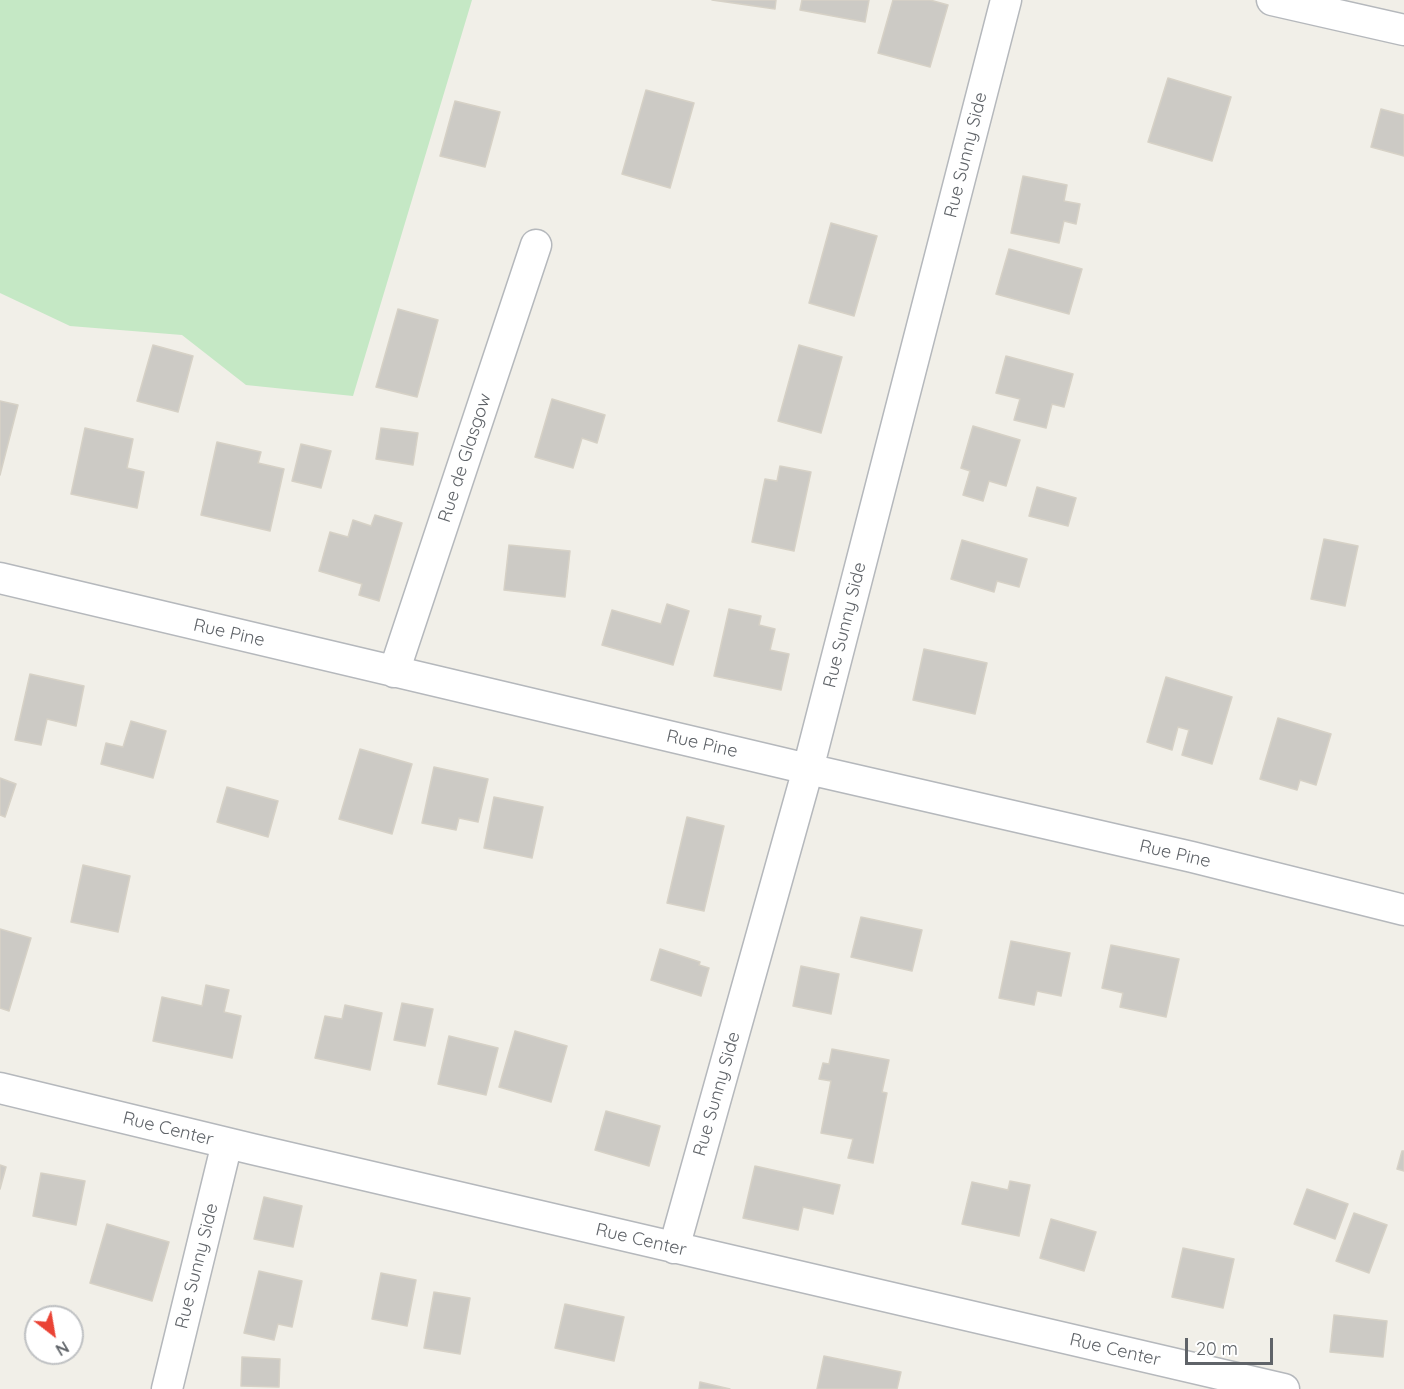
<!DOCTYPE html>
<html>
<head>
<meta charset="utf-8">
<style>
	body { margin:0 }
	#map { position:relative; width:1404px; height:1389px; overflow:hidden; background:#f1efe8; font-family:Quicksand,sans-serif }
	canvas { display:block }
	.north { position:absolute; left:24px; top:1305px; width:60px; height:60px; box-sizing:border-box; background:#fff; border:2px solid #bfc1c3; border-radius:50%; rotate:149deg; font-size:16px; font-weight:700; line-height:24px; text-align:center; color:#5f6368 }
	.north::after { content:''; display:block; margin:auto; width:21px; height:27px; background:#ea4335; clip-path:polygon(50% 0,100% 100%,50% 72%,0 100%) }
	.scale { position:absolute; left:1185px; top:1338px; width:88px; height:27px; box-sizing:border-box; border:3px solid #5f6368; border-top:0; padding-left:8px; font-size:18px; line-height:21px; white-space:nowrap; color:#5f6368; -webkit-text-stroke:4px #fff; paint-order:stroke }
</style>
</head>
<body>
<div id="map">
<canvas width="1404" height="1389"></canvas>
<div class="north">N</div>
<div class="scale">20 m</div>
</div>
<script>
const ctx = document.querySelector('canvas').getContext('2d');
ctx.lineJoin = 'round';
function fill(path, color) {
  ctx.fillStyle = color;
  ctx.fill(path, 'evenodd');
}
function poly(rows) {
  const path = new Path2D();
  for (const r of rows) {
    path.moveTo(r[0], r[1]);
    for (let i = 2; i < r.length; i += 2) path.lineTo(r[i], r[i + 1]);
  }
  return path;
}
function stroke(path, color, width, dash) {
  ctx.strokeStyle = color;
  ctx.lineWidth = width;
  ctx.lineCap = dash ? 'butt' : 'round';
  ctx.setLineDash(dash || []);
  ctx.stroke(path);
}
function drawText(font, color, halo, rows, align = 'center') {
  ctx.font = font + ' Quicksand,sans-serif';
  ctx.lineWidth = 4.5;
  ctx.setLineDash([]);
  ctx.textBaseline = 'middle';
  ctx.strokeStyle = halo;
  ctx.fillStyle = color;
  for (const [text, x, y, turn = 0] of rows) {
    ctx.save();
    ctx.translate(x, y);
    ctx.rotate((+turn || 0) * Math.PI / 180);
    ctx.textAlign = isNaN(turn) ? turn : align;
    if (halo) ctx.strokeText(text, 0, 0);
    ctx.fillText(text, 0, 0);
    ctx.restore();
  }
}
const green = poly([
	[0,0,472,0,353,396,246,385,182,335,70,326,0,293]
]);
const building = poly([
	[712,0,776,0,775,9,712,0],
	[802,0,869,0,865,22,800,10,802,0],
	[893,0,930,0,948,5,930,67,878,53,893,0],
	[1168,78,1231,97,1212,161,1148,142,1168,78],
	[646,90,694,103,670,188,622,174,646,90],
	[455,101,500,112,485,167,440,156,455,101],
	[1381,109,1404,115,1404,156,1371,147,1381,109],
	[1023,176,1067,185,1064,201,1080,204,1076,224,1064,221,1059,243,1011,233,1023,176],
	[831,223,877,236,854,316,809,303,831,223],
	[1009,249,1082,269,1069,314,996,294,1009,249],
	[398,309,438,320,417,397,376,387,398,309],
	[153,345,193,356,178,412,137,401,153,345],
	[799,345,842,357,821,433,778,421,799,345],
	[1006,356,1073,374,1064,407,1052,404,1046,428,1014,420,1020,399,996,393,1006,356],
	[552,399,605,415,597,443,582,438,573,468,535,457,552,399],
	[0,401,18,405,0,475,0,401],
	[973,426,1020,440,1006,486,989,481,983,501,963,495,970,471,961,468,973,426],
	[85,428,133,439,127,468,144,472,137,508,71,494,85,428],
	[381,428,418,433,413,465,376,459,381,428],
	[217,442,261,452,258,463,284,469,270,531,201,515,217,442],
	[301,444,331,451,321,488,292,481,301,444],
	[780,466,811,472,794,551,752,542,765,479,777,481,780,466],
	[1037,487,1076,498,1068,526,1029,516,1037,487],
	[375,515,402,523,379,601,359,595,362,584,319,571,330,532,348,537,353,520,371,526,375,515],
	[1324,539,1358,546,1345,606,1311,599,1324,539],
	[962,540,1027,559,1019,587,997,581,994,592,951,579,962,540],
	[509,545,570,551,565,597,504,590,509,545],
	[667,604,689,611,673,665,602,645,612,610,661,624,667,604],
	[729,609,761,616,759,625,775,629,770,650,789,654,781,690,714,676,729,609],
	[924,649,987,663,975,714,913,700,924,649],
	[30,674,84,686,76,726,47,719,41,745,15,740,30,674],
	[1166,677,1232,697,1212,764,1182,755,1189,730,1178,727,1172,750,1147,742,1166,677],
	[1278,718,1331,734,1316,785,1300,780,1297,790,1260,779,1278,718],
	[131,721,166,731,153,778,101,764,106,743,123,747,131,721],
	[360,749,412,764,392,834,339,819,360,749],
	[434,767,488,779,478,822,459,818,456,830,422,823,434,767],
	[0,778,16,784,5,817,0,815,0,778],
	[227,787,278,801,268,837,217,822,227,787],
	[494,797,543,807,532,858,484,848,494,797],
	[687,817,724,826,704,911,667,903,687,817],
	[83,865,130,876,118,932,71,922,83,865],
	[861,917,922,930,912,971,851,957,861,917],
	[0,929,31,938,9,1011,0,1008,0,929],
	[1011,941,1070,953,1061,996,1037,991,1034,1005,999,998,1011,941],
	[1111,945,1179,959,1166,1017,1120,1007,1123,993,1102,988,1111,945],
	[660,949,700,962,699,965,709,968,701,996,651,980,660,949],
	[801,966,839,974,831,1014,793,1006,801,966],
	[206,985,229,990,224,1012,241,1016,232,1058,153,1041,162,997,202,1006,206,985],
	[402,1003,433,1009,425,1046,394,1040,402,1003],
	[345,1005,382,1013,370,1070,315,1058,325,1016,342,1019,345,1005],
	[515,1031,567,1046,551,1102,499,1087,515,1031],
	[449,1036,498,1048,486,1095,438,1084,449,1036],
	[832,1049,889,1060,882,1092,887,1093,873,1163,848,1158,853,1139,821,1133,831,1081,819,1079,823,1063,829,1064,832,1049],
	[606,1111,660,1126,649,1166,595,1150,606,1111],
	[1402,1151,1404,1151,1404,1171,1397,1169,1402,1151],
	[0,1165,6,1167,0,1189,0,1165],
	[755,1166,840,1185,833,1214,803,1207,798,1230,743,1218,755,1166],
	[41,1173,85,1181,76,1225,33,1216,41,1173],
	[1010,1181,1030,1185,1019,1236,962,1224,972,1182,1008,1190,1010,1181],
	[1307,1189,1348,1204,1335,1239,1294,1224,1307,1189],
	[264,1197,302,1206,293,1247,254,1239,264,1197],
	[1354,1213,1387,1225,1369,1273,1336,1261,1354,1213],
	[1051,1219,1096,1232,1084,1271,1040,1258,1051,1219],
	[107,1224,169,1242,152,1301,90,1283,107,1224],
	[1183,1248,1234,1259,1223,1308,1172,1297,1183,1248],
	[259,1271,302,1281,292,1327,278,1324,274,1340,244,1333,259,1271],
	[381,1273,416,1280,407,1326,372,1319,381,1273],
	[434,1292,470,1298,460,1354,424,1348,434,1292],
	[565,1304,624,1317,614,1361,555,1348,565,1304],
	[1334,1315,1387,1321,1383,1357,1330,1352,1334,1315],
	[824,1356,901,1372,897,1389,817,1389,824,1356],
	[242,1357,280,1359,279,1387,241,1386,242,1357],
	[700,1382,730,1389,699,1389,700,1382]
]);
const minor = poly([
	[1272,0,1404,30],
	[0,578,808,769,1192,857,1404,910],
	[394,672,536,245],
	[0,1088,252,1149,1284,1389],
	[674,1248,808,769,1006,0],
	[167,1389,227,1143]
]);
const streetNames = [
	["Rue Sunny Side",966,155,-76],
	["Rue de Glasgow",465,458,-72],
	["Rue Sunny Side",845,625,-76],
	["Rue Pine",229,633,13],
	["Rue Pine",702,744,13],
	["Rue Pine",1175,854,13],
	["Rue Sunny Side",717,1094,-74],
	["Rue Center",168,1129,14],
	["Rue Center",641,1240,13],
	["Rue Sunny Side",197,1266,-76],
	["Rue Center",1115,1350,13]
];
fill(green, '#c5e8c5');
fill(building, '#cccac5');
stroke(building, '#d6d1c6', 1.5);
stroke(minor, '#b5b8bc', 33);
stroke(minor, '#fff', 30);
drawText('18px', '#5f6368', '#fff', streetNames);
</script>
</body>
</html>
